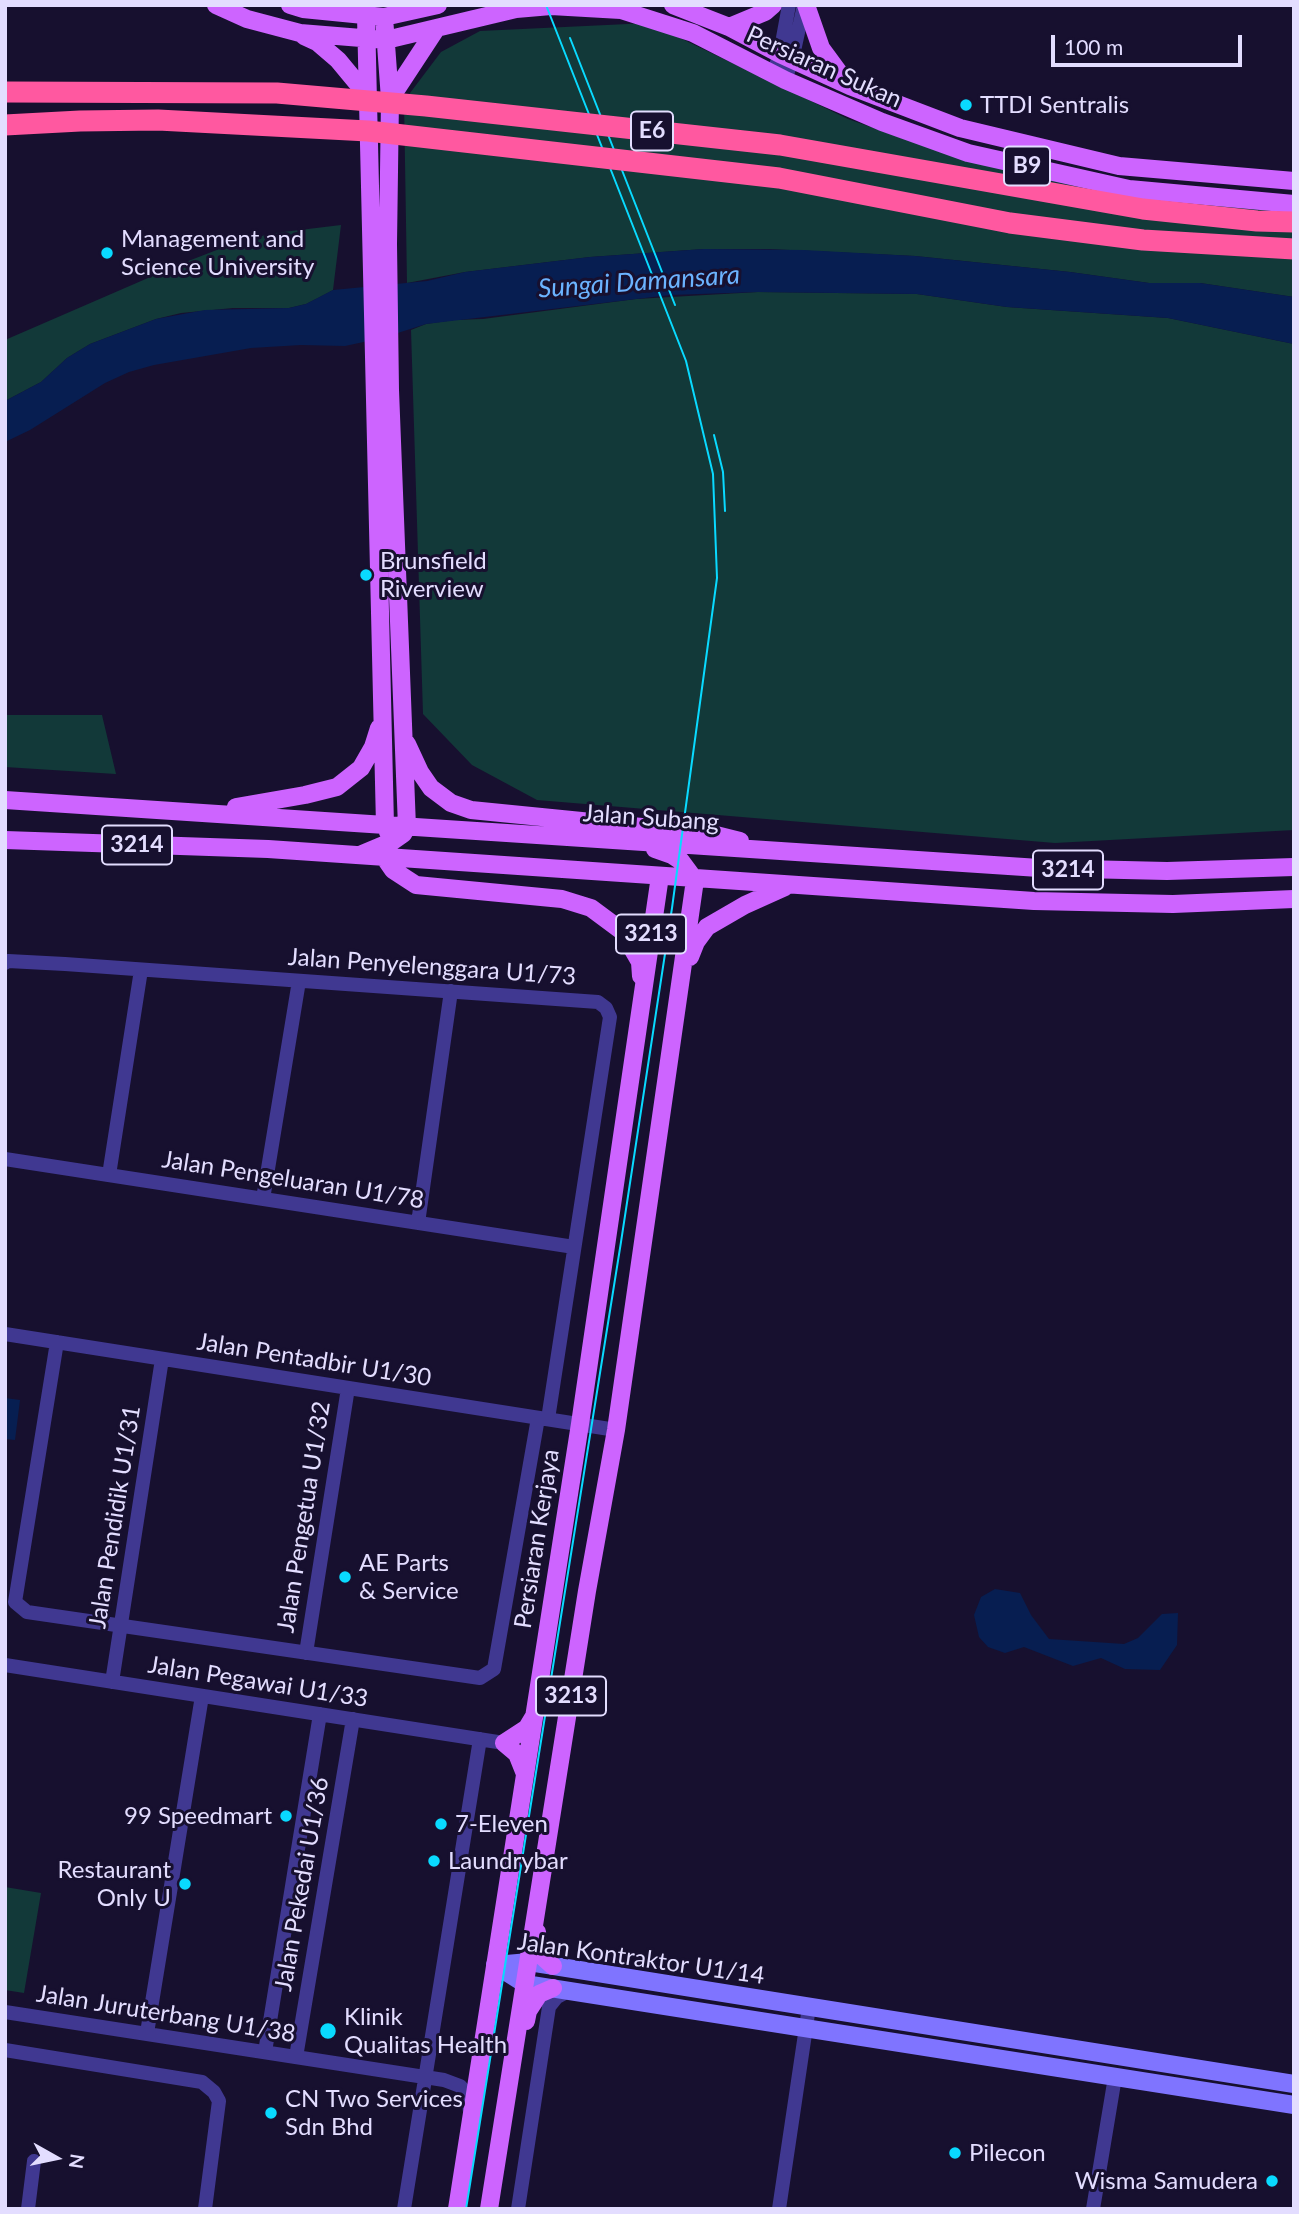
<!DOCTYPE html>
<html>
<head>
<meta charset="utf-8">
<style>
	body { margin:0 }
	#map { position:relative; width:1299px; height:2214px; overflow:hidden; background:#17102f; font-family:Lato,sans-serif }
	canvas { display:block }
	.frame { position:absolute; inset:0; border:7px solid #e3ddff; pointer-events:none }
	.north { position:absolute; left:21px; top:2123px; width:70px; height:70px; -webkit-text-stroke:5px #17102f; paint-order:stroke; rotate:99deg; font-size:19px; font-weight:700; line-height:28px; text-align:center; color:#e3ddff }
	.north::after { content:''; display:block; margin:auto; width:24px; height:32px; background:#e3ddff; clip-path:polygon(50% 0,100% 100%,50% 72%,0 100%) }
	.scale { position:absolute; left:1051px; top:35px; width:191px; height:32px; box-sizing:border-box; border:4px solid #e3ddff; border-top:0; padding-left:9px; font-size:21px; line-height:24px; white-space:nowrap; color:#e3ddff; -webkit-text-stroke:5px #17102f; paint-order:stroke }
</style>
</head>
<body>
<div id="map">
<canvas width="1299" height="2214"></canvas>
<div class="frame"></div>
<div class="north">N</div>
<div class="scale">100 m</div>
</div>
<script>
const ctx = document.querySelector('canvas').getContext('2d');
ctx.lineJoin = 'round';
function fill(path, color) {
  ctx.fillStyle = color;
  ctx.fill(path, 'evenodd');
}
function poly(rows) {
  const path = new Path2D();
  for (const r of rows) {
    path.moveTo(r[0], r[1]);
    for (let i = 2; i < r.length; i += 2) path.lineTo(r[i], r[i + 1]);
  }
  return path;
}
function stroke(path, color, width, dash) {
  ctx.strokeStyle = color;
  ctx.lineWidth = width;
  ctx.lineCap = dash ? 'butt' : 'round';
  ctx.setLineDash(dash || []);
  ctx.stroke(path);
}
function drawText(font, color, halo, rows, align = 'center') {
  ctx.font = font + ' Lato,sans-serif';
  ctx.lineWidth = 6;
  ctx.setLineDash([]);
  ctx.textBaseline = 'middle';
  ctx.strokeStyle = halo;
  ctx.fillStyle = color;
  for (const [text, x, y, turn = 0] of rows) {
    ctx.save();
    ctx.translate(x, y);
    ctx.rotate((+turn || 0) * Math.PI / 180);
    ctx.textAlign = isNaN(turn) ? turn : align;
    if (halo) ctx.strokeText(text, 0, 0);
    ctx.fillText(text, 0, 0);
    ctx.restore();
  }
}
const green = poly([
	[649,23,848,119,947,154,1294,208,1294,297,1200,283,1149,283,1070,272,915,256,769,249,704,249,590,257,465,272,407,283,404,101,441,52,480,31],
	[341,225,333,290,320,297,306,304,289,308,233,308,181,313,156,319,90,344,67,358,41,382,5,401,5,340,178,265,240,241,275,233],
	[758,292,917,294,1007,307,1168,318,1294,344,1294,830,1055,843,537,800,472,765,423,714,411,330,426,324,454,320,483,319,636,299],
	[5,715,102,715,116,774,5,767],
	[5,1887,41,1893,24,1993,5,1990]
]);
const water = poly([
	[704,249,804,250,915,256,1070,272,1149,283,1200,283,1294,297,1294,344,1168,318,1007,307,917,294,758,292,670,295,426,324,382,338,345,346,301,345,251,348,154,365,129,372,105,383,30,430,5,442,5,401,41,382,67,358,90,344,156,319,205,310,289,308,306,304,333,290,427,281,465,272,590,257],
	[5,1398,20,1400,15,1440,5,1439],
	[995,1589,1020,1593,1031,1615,1049,1639,1124,1644,1138,1638,1162,1614,1178,1613,1177,1645,1160,1670,1125,1669,1101,1658,1073,1666,1024,1647,1005,1653,988,1647,979,1637,974,1615,981,1597]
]);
const street = poly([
	[773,74,780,54,789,5],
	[785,80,792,60,804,5],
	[5,963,8,961,65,964,598,1002,606,1008,610,1017,548,1419],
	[5,1159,574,1247],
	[109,1175,141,970],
	[263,1199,299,981],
	[418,1223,451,991],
	[5,1334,616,1430],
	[57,1342,15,1602,27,1612,480,1678,494,1669,538,1418],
	[306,1653,348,1388],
	[5,1665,504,1743],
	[112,1682,162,1359],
	[5,2012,444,2080,460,2086,468,2095,470,2112],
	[147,2033,202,1696],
	[5,2050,202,2082,214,2092,219,2101,205,2209],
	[265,2052,320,1714],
	[296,2057,353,1719],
	[28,2209,34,2161],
	[404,2209,480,1739],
	[518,2209,549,2007,557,1997,568,1991],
	[779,2209,809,2007],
	[1093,2209,1115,2077]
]);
const secondary = poly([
	[495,1965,525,1984,1294,2105],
	[495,1965,529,1962,1294,2084]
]);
const primary = poly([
	[216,5,247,19,300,33,386,40,516,9,551,6,621,10,693,33,785,80,882,122,968,153,1129,189,1294,204],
	[290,5,303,9,384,17,438,5],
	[673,5,729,27,780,54,850,86,960,128,1119,166,1294,181],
	[806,5,821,48,846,82],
	[366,16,385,825,389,834],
	[729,27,765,12,773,5],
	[304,36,317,42,338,60,367,95],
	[390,99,436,29],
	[407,744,420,772,431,788,451,803,471,810,712,834,740,841],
	[5,800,1039,868,1167,871,1294,867],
	[236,807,305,795,337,787,361,768,373,747,379,728],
	[5,840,268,849,1034,901,1173,904,1294,899],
	[655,849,672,855,681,861,695,880],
	[362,854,393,841,403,834,407,827,390,390,388,244,390,99,384,17],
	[384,857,393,870,416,885,562,899,591,908,622,931,640,962,641,976],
	[690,957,696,942,707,927,745,905,785,887],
	[525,1774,517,1754,504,1743,527,1728,533,1718],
	[537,1932,538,1946,543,1957,553,1966],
	[526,2021,528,2011,539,1994,553,1988],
	[457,2209,580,1424,660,876],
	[489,2209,587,1591,616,1430,695,880]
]);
const tram = poly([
	[570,38,675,305],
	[714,435,723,472,725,511],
	[466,2209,621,1242,672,908,717,578,713,474,686,361,546,5]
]);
const highwayBridge = poly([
	[5,92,277,93,426,106,780,145,1143,209,1257,221,1294,222],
	[5,125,80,121,158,120,368,131,779,178,1010,223,1143,240,1294,249]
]);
const markers = [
	[966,105,7,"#09daff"],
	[107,253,7,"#09daff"],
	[366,575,7,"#09daff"],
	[345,1577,7,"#09daff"],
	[286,1816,7,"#09daff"],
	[441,1824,7,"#09daff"],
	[434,1861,7,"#09daff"],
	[185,1884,7,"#09daff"],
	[328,2031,9,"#09daff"],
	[271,2113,7,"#09daff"],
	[955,2153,7,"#09daff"],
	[1272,2181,7,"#09daff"]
];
const shields = [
	[652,131,42],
	[1027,166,46],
	[137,845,70],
	[1068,870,70],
	[651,934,70],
	[571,1696,70]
];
const shieldNames = [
	["E6",652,131],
	["B9",1027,166],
	["3214",137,845],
	["3214",1068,870],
	["3213",651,934],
	["3213",571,1696]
];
const streetNames = [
	["Persiaran Sukan",824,67,24],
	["Jalan Subang",651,818,4],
	["Jalan Penyelenggara U1/73",432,967,4],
	["Jalan Pengeluaran U1/78",293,1180,9],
	["Jalan Pentadbir U1/30",314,1360,9],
	["Jalan Pendidik U1/31",115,1517,-81],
	["Jalan Pengetua U1/32",304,1517,-81],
	["Persiaran Kerjaya",537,1539,-81],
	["Jalan Pegawai U1/33",258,1682,9],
	["Jalan Pekedai U1/36",302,1884,-80],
	["Jalan Kontraktor U1/14",641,1959,8],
	["Jalan Juruterbang U1/38",166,2014,9]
];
const poiNames = [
	["TTDI Sentralis",980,105],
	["Management and",121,239],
	["Science University",121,267],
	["Brunsfield",380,561],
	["Riverview",380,589],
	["AE Parts",359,1563],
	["& Service",359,1591],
	["99 Speedmart",272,1816,"right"],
	["7-Eleven",455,1824],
	["Laundrybar",448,1861],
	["Restaurant",171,1870,"right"],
	["Only U",171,1898,"right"],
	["Klinik",344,2017],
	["Qualitas Health",344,2045],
	["CN Two Services",285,2099],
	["Sdn Bhd",285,2127],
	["Pilecon",969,2153],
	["Wisma Samudera",1258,2181,"right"]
];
const waterNames = [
	["Sungai Damansara",639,282,-4]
];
fill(green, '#123939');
fill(water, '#071e51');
stroke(street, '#403891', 14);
stroke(secondary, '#7f74ff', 18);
stroke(primary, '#cd64ff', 18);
stroke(tram, '#09daff', 2);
stroke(highwayBridge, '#ff58a0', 21);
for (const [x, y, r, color] of markers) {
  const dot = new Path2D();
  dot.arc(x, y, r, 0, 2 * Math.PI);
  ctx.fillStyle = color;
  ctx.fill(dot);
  stroke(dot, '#17102f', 2.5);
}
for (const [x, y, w] of shields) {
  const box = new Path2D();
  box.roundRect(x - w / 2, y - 19.5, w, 39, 5);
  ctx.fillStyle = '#17102f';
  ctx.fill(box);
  stroke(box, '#e3ddff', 2);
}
drawText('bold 23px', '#e3ddff', null, shieldNames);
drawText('24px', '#e3ddff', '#17102f', streetNames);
drawText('24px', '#e3ddff', '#17102f', poiNames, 'left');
drawText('italic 26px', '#6bb3ff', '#17102f', waterNames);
</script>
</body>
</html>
